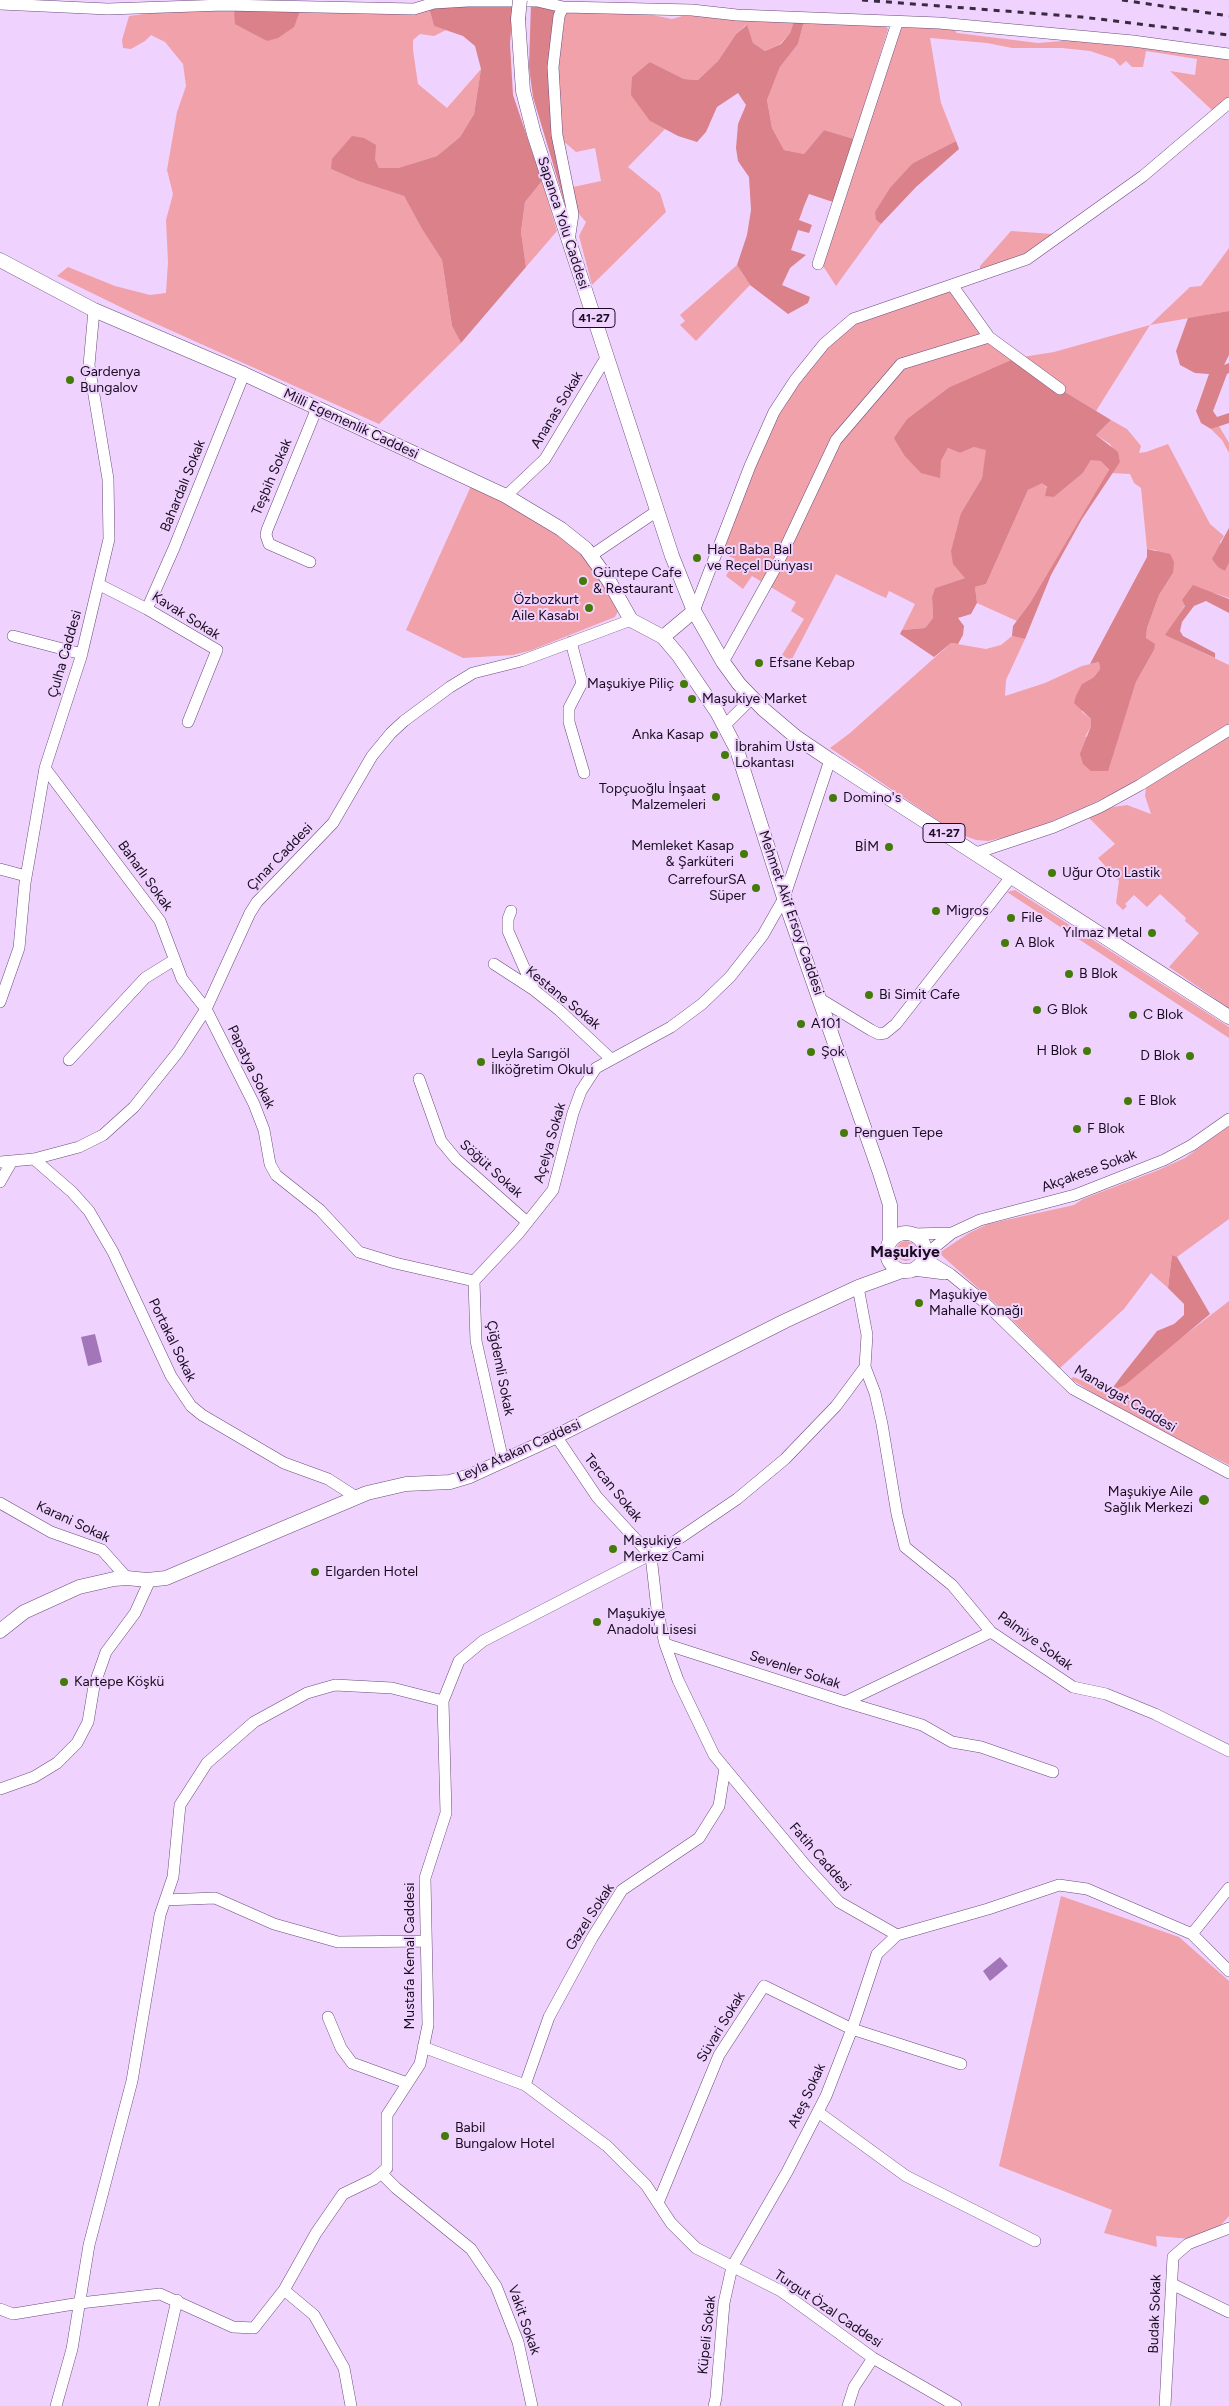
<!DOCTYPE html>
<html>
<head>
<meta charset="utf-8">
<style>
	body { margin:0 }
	canvas { display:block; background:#efd3fe }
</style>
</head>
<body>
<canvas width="1229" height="2406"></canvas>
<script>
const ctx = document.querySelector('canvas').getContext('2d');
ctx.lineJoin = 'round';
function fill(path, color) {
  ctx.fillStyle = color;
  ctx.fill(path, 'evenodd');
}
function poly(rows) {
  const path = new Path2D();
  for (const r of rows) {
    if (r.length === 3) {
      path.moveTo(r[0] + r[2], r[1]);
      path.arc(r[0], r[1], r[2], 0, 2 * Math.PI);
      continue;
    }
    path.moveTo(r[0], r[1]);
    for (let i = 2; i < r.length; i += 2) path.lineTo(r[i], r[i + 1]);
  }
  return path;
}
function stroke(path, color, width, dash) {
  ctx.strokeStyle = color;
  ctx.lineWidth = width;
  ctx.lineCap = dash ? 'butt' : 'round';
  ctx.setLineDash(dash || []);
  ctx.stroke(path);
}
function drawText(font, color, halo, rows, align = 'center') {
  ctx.font = font + ' Figtree,sans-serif';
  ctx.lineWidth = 4;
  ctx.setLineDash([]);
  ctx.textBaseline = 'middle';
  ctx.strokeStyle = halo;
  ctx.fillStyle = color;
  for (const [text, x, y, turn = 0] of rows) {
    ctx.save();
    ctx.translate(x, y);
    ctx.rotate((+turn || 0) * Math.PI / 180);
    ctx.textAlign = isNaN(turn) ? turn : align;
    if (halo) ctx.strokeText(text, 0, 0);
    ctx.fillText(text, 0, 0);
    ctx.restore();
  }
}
const green = poly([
	[429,8,434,26,446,30,434,36,420,34,413,40,413,50,418,84,447,108,481,69,474,114,460,137,437,156,398,168,379,168,375,159,331,169,358,181,404,196,422,229,442,260,452,326,461,343,379,424,141,317,57,276,68,267,115,286,150,295,166,293,168,262,166,220,173,194,167,170,177,112,186,86,183,64,165,42,151,35,145,41,131,49,123,48,122,40,129,16,158,12,234,9,253,32,267,41,300,11],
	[566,12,643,13,672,19,686,15,794,21,790,33,780,44,765,51,753,43,746,25,736,34,718,61,698,80,684,79,650,62,650,121,665,129,628,167,660,193,666,212,592,285,579,236,586,222,577,212,573,187,601,181,595,148,576,152,562,140,557,64],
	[804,21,886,26,888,29,854,139,824,130,804,154,784,150,772,128,767,100,780,67,798,44],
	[900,27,953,29,957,33,1038,43,1075,40,1138,45,1210,56,1229,60,1229,99,1213,111,1170,71,1195,75,1197,59,1146,51,1143,67,1132,67,1126,61,1120,66,1114,59,1090,51,1062,48,1012,48,987,43,930,38,941,103,956,141,913,163,876,220,881,224,836,286,823,266],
	[542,181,557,231,526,267,521,232,525,202],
	[1011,231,1053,234,1015,260,980,273,980,266],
	[1229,248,1229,311,1150,325,1096,411,1060,389,948,388,907,419,895,438,904,455,941,461,948,448,960,453,974,447,987,449,982,478,961,513,965,578,935,588,932,597,933,618,925,628,902,630,915,604,889,591,886,598,877,594,836,574,791,661,782,655,804,619,791,611,796,602,752,576,743,589,726,576,735,559,722,553,730,515,795,380,853,319,952,285,989,337,1016,358,1054,352,1150,325,1190,287,1201,286],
	[737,265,750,285,696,341,680,325,685,321,680,315],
	[1111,420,1127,429,1137,441,1141,446,1139,453,1146,452,1168,444,1210,524,1224,536,1220,542,1225,571,1229,563,1229,598,1214,593,1182,600,1185,605,1166,635,1229,665,1229,724,1119,791,1083,808,1024,833,988,841,976,840,955,832,830,748,850,733,951,643,986,649,1001,645,1012,636,1025,639,1006,680,1005,696,1045,683,1082,666,1099,662,1100,669,1094,677,1082,684,1082,712,1091,719,1091,726,1085,737,1123,722,1136,682,1154,650,1146,638,1147,628,1159,595,1173,573,1156,550,1147,549,1141,488,1134,483,1130,474,1111,473,1120,462,1110,444,1096,435],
	[1219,426,1229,443,1229,453,1222,440,1211,429],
	[1091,460,1101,460,1109,471,1030,603,1017,621,977,603,975,587,986,584,1028,490,1042,482,1054,497,1083,473],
	[471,486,498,498,553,530,579,552,589,563,619,609,615,617,532,650,513,655,463,658,406,630],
	[1229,735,1229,1008,1169,967,1199,933,1185,921,1186,918,1160,894,1147,907,1134,895,1125,904,1127,906,1123,910,1116,903,1119,881,1098,858,1115,844,1088,817,1113,807,1127,805,1151,814,1145,796,1146,788],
	[1015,890,1229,1027,1229,1038,1007,892],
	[1229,1126,1229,1219,1177,1257,1172,1255,1168,1288,1151,1273,1124,1309,1060,1368,997,1305,939,1253,969,1233,988,1224,1074,1205,1083,1199,1156,1171,1185,1158],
	[906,1251,10],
	[1229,1301,1229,1465,1116,1408,1071,1379,1073,1377,1100,1387,1114,1386,1115,1389],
	[1061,1896,1179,1937,1229,1981,1229,2216,1221,2225,1191,2239,1156,2236,1157,2247,1104,2233,1112,2210,999,2166]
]);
const forest = poly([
	[531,3,555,8,551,50,568,214,533,97,529,67],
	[513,4,510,44,513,95,542,181,525,202,521,232,526,267,461,343,452,326,442,260,422,229,404,196,358,181,331,169,332,159,352,136,364,138,376,145,375,159,379,168,398,168,437,156,460,137,474,114,481,69,475,46,463,36,434,26,429,8],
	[234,9,300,11,294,27,278,38,267,41,235,24],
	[794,21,804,21,798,44,780,67,767,100,772,128,784,150,804,154,824,130,854,139,833,202,809,194,804,206,799,220,812,225,809,233,798,230,791,250,806,255,790,268,782,285,810,297,808,303,788,314,750,285,737,265,747,235,751,210,749,177,738,161,736,148,738,124,746,105,738,93,717,107,706,132,697,142,678,136,650,121,631,95,632,77,650,62,684,79,698,80,718,61,736,34,747,25,753,43,765,51,781,44,790,33],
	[956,141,959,149,916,187,881,224,876,220,875,212,890,188,913,163],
	[1229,311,1229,355,1224,365,1229,363,1229,373,1227,374,1213,411,1217,417,1229,413,1229,423,1211,429,1201,423,1196,411,1209,374,1195,373,1180,365,1176,351,1188,318],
	[1016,358,1060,389,1111,420,1096,435,1118,452,1120,462,1082,519,1051,575,1025,639,1012,636,1013,626,1030,603,1109,470,1101,461,1091,460,1083,473,1054,497,1045,496,1047,487,1042,483,1028,490,986,584,975,587,977,603,971,614,958,618,964,626,963,635,958,644,951,643,934,657,900,634,902,630,925,628,933,618,932,597,935,588,965,578,953,564,951,551,961,513,982,478,986,450,974,447,960,453,948,448,941,461,940,478,921,473,904,455,894,438,907,419,948,388],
	[1229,528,1229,563,1225,571,1218,567,1212,559],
	[1147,549,1170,554,1174,562,1173,573,1159,595,1147,628,1146,638,1155,644,1154,650,1136,682,1108,771,1091,771,1083,764,1080,754,1091,726,1091,719,1074,703,1076,696,1082,684,1094,677,1100,669,1099,662,1090,664,1147,557],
	[1193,585,1229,599,1229,613,1206,601,1194,606,1182,622,1180,631,1183,636,1215,653,1215,658,1165,635,1185,606,1182,600],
	[1172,1255,1177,1257,1210,1314,1125,1385,1115,1389,1114,1386,1123,1374,1157,1331,1174,1324,1184,1315,1184,1304,1168,1288]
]);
const water = poly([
	[95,1334,102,1362,88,1366,81,1337],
	[1000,1957,1008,1966,990,1981,983,1971]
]);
const minor = poly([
	[0,4,108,9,224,5,414,9,434,3,468,1,537,1,563,7],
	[569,241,573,214,557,135,553,67,559,16,563,7,692,10,737,15,939,23,1133,41,1229,54],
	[818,264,897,23],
	[989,337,1060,389],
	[506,496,545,459,607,356],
	[592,555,657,511],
	[310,562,269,544,266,535,267,530,317,408],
	[100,585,147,609,217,650,188,722],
	[147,609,174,548,244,374],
	[694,611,750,466,774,412,795,380,824,344,853,319,1027,259,1143,176,1229,103],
	[13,636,82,654],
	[571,642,582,683,569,708,569,722,584,773],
	[723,662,777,565,836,440,901,364,989,337,952,285],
	[725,725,752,698],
	[45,768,160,921,182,979,206,1009,254,1104,264,1130,270,1164,276,1175,320,1210,359,1252,395,1263,474,1281],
	[976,853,1054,827,1100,807,1140,785,1229,730],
	[0,869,26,876],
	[511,911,508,919,508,931,533,988],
	[494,964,534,990,559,1010,611,1059],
	[820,999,871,1030,879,1034,885,1033,896,1024,1011,877],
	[0,1002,19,948,25,883,45,768,81,657,109,539,108,479,89,365,94,310],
	[69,1060,145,978,174,960],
	[419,1079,441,1141,456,1159,527,1222],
	[34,1159,72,1192,89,1211,113,1252,171,1376,191,1406,202,1415,284,1463,328,1479,356,1497],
	[0,1162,34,1159,79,1147,103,1135,134,1107,178,1052,206,1009,250,913,257,902,333,823,372,756,391,733,404,721,450,687,473,673,521,661,631,620],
	[0,1182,12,1161],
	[913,1234,952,1233],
	[925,1255,952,1233,980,1220,1075,1195,1164,1160,1192,1145,1229,1119],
	[924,1258,950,1274,983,1301,1073,1389,1229,1473],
	[913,1270,945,1274],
	[474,1281,518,1234,553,1190,573,1113,581,1091,596,1068,671,1027,702,1004,730,977,763,935,784,898,830,760],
	[474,1281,476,1341,503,1461],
	[865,1367,875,1393,882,1424,897,1514,905,1547,952,1585,991,1632,1073,1687,1106,1694,1155,1714,1229,1751],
	[556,1436,597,1497,651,1556,657,1609,665,1644,678,1680,714,1755,806,1866,839,1902,897,1935,988,1909,1059,1885,1087,1889,1192,1934,1229,1971],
	[0,1503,51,1532,102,1550,127,1578],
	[665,1644,845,1702,991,1632],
	[845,1702,922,1725,952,1742,981,1747,1053,1772],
	[0,1789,34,1777,57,1763,77,1743,88,1722,94,1686,106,1652,135,1613,150,1580],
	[165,1900,215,1898,274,1924,338,1942,425,1941],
	[1192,1934,1229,1888],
	[328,2017,341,2048,352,2063,407,2083],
	[423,2047,525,2085,607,2146,646,2185,671,2223,696,2248,781,2291,873,2358,956,2406],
	[525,2085,549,2017,592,1938,622,1890,699,1838,719,1806,725,1768],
	[818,2112,906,2176,1035,2241],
	[381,2173,396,2188,471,2249,496,2286,518,2342,532,2406],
	[658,2203,719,2055,764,1986,852,2029,961,2064],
	[1172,2284,1229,2312],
	[284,2290,314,2315,344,2368,351,2406],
	[0,2309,13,2314,80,2303,160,2294,233,2327,254,2328,284,2290,316,2233,343,2194,374,2179,387,2168,387,2115,420,2064,428,2025,425,1878,446,1813,443,1701,459,1661,483,1641,671,1544,737,1499,785,1459,836,1406,865,1367,867,1335,858,1287],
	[56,2406,72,2349,89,2245,132,2081,160,1915,173,1877,180,1805,207,1763,254,1722,307,1693,335,1685,392,1688,443,1701],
	[153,2406,177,2300],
	[714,2406,716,2398,724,2303,732,2267,787,2172,826,2096,852,2029,877,1954,897,1935],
	[848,2406,854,2387,873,2358],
	[1165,2406,1173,2257,1188,2244,1229,2228]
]);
const major = poly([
	[518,19,523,91,534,134,672,556,694,611,723,662,739,684,763,709,796,737,830,760,1229,1017],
	[0,260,94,310,244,374,506,496,561,529,586,549,609,581,631,620,663,637,679,656,717,712,737,750,784,898,880,1173,890,1205,890,1242],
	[663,637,694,611],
	[906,1252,19],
	[0,1631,24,1612,79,1587,114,1579,127,1578,147,1580,166,1578,367,1493,406,1484,450,1482,470,1476,553,1438,785,1321,858,1287,902,1271]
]);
const rail = poly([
	[862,0,1082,17,1229,35],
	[1122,0,1229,16]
]);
const majorBridge = poly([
	[518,19,520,0]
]);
const markers = [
	[70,380,5,"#447a0a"],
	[697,558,5,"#447a0a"],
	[583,581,5,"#447a0a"],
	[589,608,5,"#447a0a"],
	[759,663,5,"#447a0a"],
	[684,684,5,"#447a0a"],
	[692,699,5,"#447a0a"],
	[714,735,5,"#447a0a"],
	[725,755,5,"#447a0a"],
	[716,797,5,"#447a0a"],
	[833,798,5,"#447a0a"],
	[889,847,5,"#447a0a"],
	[744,854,5,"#447a0a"],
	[1052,873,5,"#447a0a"],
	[756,888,5,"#447a0a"],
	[936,911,5,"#447a0a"],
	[1011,918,5,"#447a0a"],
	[1152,933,5,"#447a0a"],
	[1005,943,5,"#447a0a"],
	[1069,974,5,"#447a0a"],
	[869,995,5,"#447a0a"],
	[1037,1010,5,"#447a0a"],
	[1133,1015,5,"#447a0a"],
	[801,1024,5,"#447a0a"],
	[1087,1051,5,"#447a0a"],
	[811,1052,5,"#447a0a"],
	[1190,1056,5,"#447a0a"],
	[481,1062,5,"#447a0a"],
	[1128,1101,5,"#447a0a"],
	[1077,1129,5,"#447a0a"],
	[844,1133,5,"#447a0a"],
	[919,1303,5,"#447a0a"],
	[1204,1500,6,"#447a0a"],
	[613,1549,5,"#447a0a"],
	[315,1572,5,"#447a0a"],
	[597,1622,5,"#447a0a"],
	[64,1682,5,"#447a0a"],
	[445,2136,5,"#447a0a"]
];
const shields = [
	[594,318,42],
	[944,833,42]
];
const shieldNames = [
	["41-27",594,318],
	["41-27",944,833]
];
const streetNames = [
	["Sapanca Yolu Caddesi",563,223,72],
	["Ananas Sokak",557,410,-59],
	["Milli Egemenlik Caddesi",351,424,25],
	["Teşbih Sokak",272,477,-67],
	["Bahardalı Sokak",183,486,-68],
	["Kavak Sokak",186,616,32],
	["Çulha Caddesi",65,654,-74],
	["Çınar Caddesi",280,857,-46],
	["Baharlı Sokak",145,876,54],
	["Mehmet Akif Ersoy Caddesi",791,913,71],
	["Kestane Sokak",563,998,39],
	["Papatya Sokak",251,1067,64],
	["Açelya Sokak",550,1143,-74],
	["Söğüt Sokak",491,1169,42],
	["Akçakese Sokak",1089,1171,-20],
	["Portakal Sokak",172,1340,64],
	["Çiğdemli Sokak",500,1368,79],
	["Manavgat Caddesi",1125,1399,31],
	["Leyla Atakan Caddesi",519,1451,-24],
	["Tercan Sokak",613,1488,51],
	["Karani Sokak",73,1522,25],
	["Palmiye Sokak",1035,1641,36],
	["Sevenler Sokak",795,1670,18],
	["Fatih Caddesi",820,1857,49],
	["Gazel Sokak",590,1917,-57],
	["Mustafa Kemal Caddesi",410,1956,-90],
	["Süvari Sokak",721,2027,-59],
	["Ateş Sokak",807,2096,-65],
	["Turgut Özal Caddesi",828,2309,34],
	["Budak Sokak",1155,2314,-88],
	["Vakit Sokak",524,2320,71],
	["Küpeli Sokak",707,2335,-84]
];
const poiNames = [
	["Gardenya",80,372],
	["Bungalov",80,388],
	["Hacı Baba Bal",707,550],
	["ve Reçel Dünyası",707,566],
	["Güntepe Cafe",593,573],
	["& Restaurant",593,589],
	["Özbozkurt",579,600,"right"],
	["Aile Kasabı",579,616,"right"],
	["Efsane Kebap",769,663],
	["Maşukiye Piliç",674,684,"right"],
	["Maşukiye Market",702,699],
	["Anka Kasap",704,735,"right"],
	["İbrahim Usta",735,747],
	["Lokantası",735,763],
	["Topçuoğlu İnşaat",706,789,"right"],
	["Malzemeleri",706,805,"right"],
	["Domino's",843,798],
	["Memleket Kasap",734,846,"right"],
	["& Şarküteri",734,862,"right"],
	["BİM",879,847,"right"],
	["Uğur Oto Lastik",1062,873],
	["CarrefourSA",746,880,"right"],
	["Süper",746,896,"right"],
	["Migros",946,911],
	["File",1021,918],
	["Yılmaz Metal",1142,933,"right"],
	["A Blok",1015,943],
	["B Blok",1079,974],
	["Bi Simit Cafe",879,995],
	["G Blok",1047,1010],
	["C Blok",1143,1015],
	["A101",811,1024],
	["H Blok",1077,1051,"right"],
	["Şok",821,1052],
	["Leyla Sarıgöl",491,1054],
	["İlköğretim Okulu",491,1070],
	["D Blok",1180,1056,"right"],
	["E Blok",1138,1101],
	["F Blok",1087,1129],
	["Penguen Tepe",854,1133],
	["Maşukiye",929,1295],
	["Mahalle Konağı",929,1311],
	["Maşukiye Aile",1193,1492,"right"],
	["Sağlık Merkezi",1193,1508,"right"],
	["Maşukiye",623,1541],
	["Merkez Cami",623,1557],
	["Elgarden Hotel",325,1572],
	["Maşukiye",607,1614],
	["Anadolu Lisesi",607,1630],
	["Kartepe Köşkü",74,1682],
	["Babil",455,2128],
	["Bungalow Hotel",455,2144]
];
const quarterNames = [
	["Maşukiye",905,1252]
];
fill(green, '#f1a1a9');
fill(forest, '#da818a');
fill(water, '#a276b9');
stroke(minor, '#6a4b7a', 12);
stroke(major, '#6a4b7a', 15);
stroke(minor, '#fff', 11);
stroke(major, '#fff', 14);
stroke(rail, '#392a40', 3, [6, 6]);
stroke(majorBridge, '#6a4b7a', 15, []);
stroke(majorBridge, '#fff', 14);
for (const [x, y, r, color] of markers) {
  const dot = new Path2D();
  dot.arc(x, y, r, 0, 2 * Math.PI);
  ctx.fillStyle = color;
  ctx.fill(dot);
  stroke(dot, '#efd3fe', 2);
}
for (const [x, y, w] of shields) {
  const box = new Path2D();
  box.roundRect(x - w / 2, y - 9.5, w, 19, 4);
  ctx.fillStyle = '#efd3fe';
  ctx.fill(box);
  stroke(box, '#190c1f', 1);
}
drawText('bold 12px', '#190c1f', null, shieldNames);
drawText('14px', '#190c1f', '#efd3fe', streetNames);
drawText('14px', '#190c1f', '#efd3fe', poiNames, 'left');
drawText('bold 16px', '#190c1f', '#efd3fe', quarterNames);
</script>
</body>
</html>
